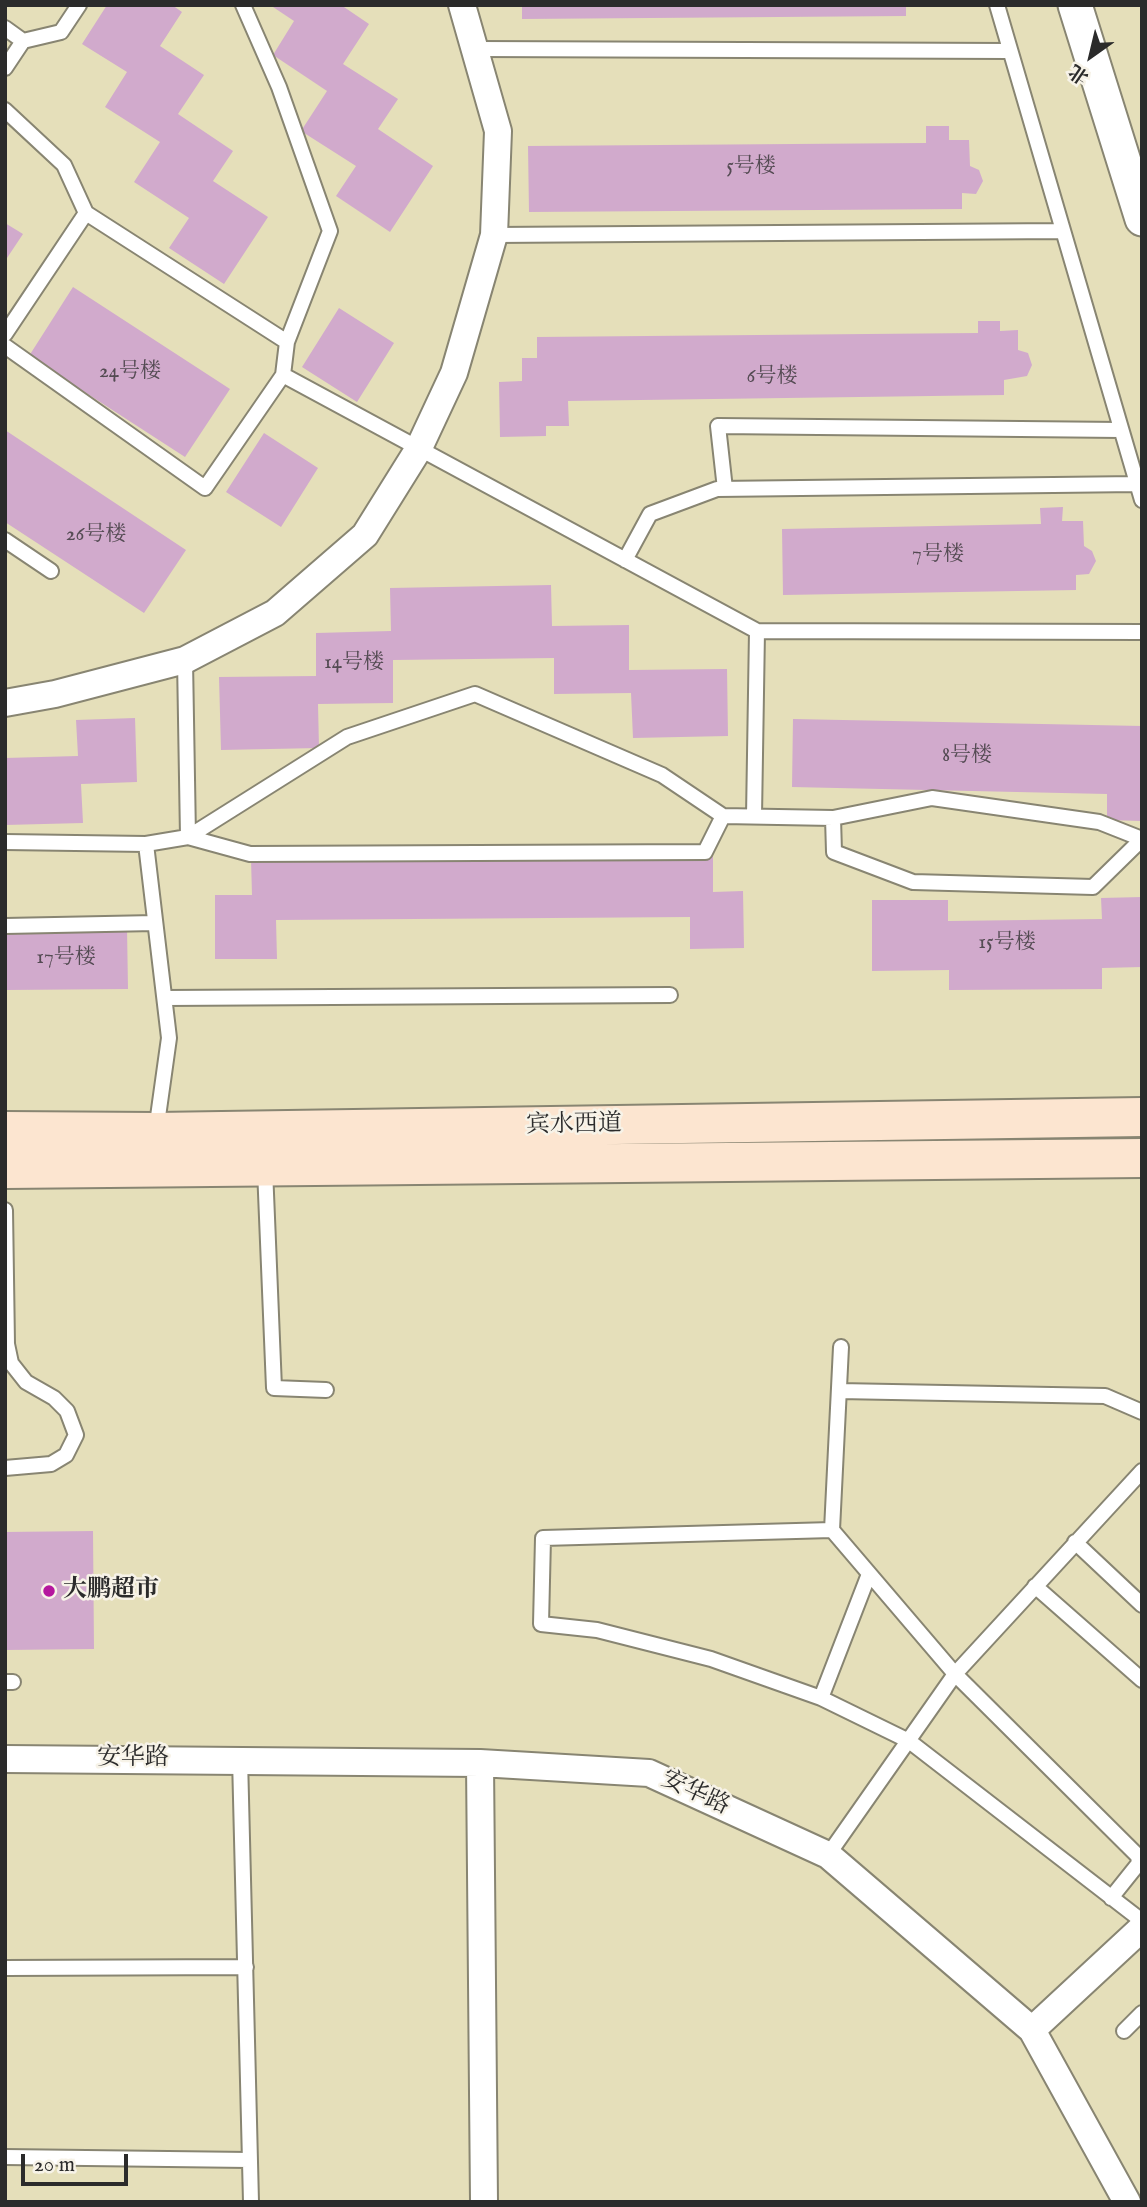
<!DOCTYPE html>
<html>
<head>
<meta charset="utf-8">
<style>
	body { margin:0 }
	#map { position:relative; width:1147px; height:2207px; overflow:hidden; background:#e5dfba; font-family:"IM FELL English","Noto Serif SC",serif }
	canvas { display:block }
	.frame { position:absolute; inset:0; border:7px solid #2b2b2b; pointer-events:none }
	.north { position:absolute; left:1056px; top:21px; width:70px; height:70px; -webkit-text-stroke:5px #f7f3e8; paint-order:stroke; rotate:214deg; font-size:19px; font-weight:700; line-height:28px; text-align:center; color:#2b2b2b }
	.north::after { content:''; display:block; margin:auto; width:24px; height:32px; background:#2b2b2b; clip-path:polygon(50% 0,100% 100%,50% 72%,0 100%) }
	.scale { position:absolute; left:21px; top:2154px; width:107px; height:32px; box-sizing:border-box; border:4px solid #2b2b2b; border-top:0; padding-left:9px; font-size:21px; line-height:24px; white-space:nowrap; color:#2b2b2b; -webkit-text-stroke:5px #f7f3e8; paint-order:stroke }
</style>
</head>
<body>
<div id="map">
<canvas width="1147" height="2207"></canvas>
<div class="frame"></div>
<div class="north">北</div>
<div class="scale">20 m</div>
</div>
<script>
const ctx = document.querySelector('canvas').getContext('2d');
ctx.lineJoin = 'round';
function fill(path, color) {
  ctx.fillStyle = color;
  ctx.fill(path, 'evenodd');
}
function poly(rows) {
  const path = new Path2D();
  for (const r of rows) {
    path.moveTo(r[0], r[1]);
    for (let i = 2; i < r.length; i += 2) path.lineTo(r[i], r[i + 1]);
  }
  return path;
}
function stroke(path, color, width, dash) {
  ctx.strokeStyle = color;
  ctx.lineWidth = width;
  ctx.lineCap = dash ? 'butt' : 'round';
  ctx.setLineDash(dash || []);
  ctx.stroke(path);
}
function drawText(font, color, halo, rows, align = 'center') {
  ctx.font = font + ' "IM FELL English","Noto Serif SC",serif';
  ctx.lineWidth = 5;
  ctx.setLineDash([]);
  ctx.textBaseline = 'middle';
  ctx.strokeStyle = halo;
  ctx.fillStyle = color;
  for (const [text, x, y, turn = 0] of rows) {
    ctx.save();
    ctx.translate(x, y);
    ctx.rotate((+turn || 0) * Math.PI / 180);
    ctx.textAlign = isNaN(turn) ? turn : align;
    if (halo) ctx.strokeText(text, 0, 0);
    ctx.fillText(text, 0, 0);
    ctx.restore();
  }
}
const building = poly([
	[107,5,172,5,182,12,160,46,204,75,178,114,233,151,213,181,268,217,224,284,169,248,189,218,134,182,160,142,105,107,127,72,82,44],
	[270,5,341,5,369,24,343,64,398,99,378,129,433,166,390,232,336,196,356,166,301,131,327,91,273,55,294,21],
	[522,5,906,5,906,16,522,19],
	[926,126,949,126,949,140,969,140,970,166,979,170,983,181,976,194,962,193,962,209,529,212,528,146,926,143],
	[5,223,23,234,5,261],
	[73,287,230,389,185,457,29,356],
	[339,308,394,343,357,402,302,367],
	[978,321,1000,321,1000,331,1018,330,1018,350,1028,353,1032,365,1027,376,1004,380,1004,395,568,401,569,426,546,426,546,436,500,437,499,382,522,381,522,358,537,358,537,337,978,333],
	[5,430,186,550,144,613,5,522],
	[264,433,318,468,281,527,226,492],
	[1063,507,1062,521,1083,521,1084,546,1092,551,1096,561,1089,574,1076,575,1076,590,783,595,782,529,1041,524,1040,508],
	[551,585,552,626,629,625,629,670,727,669,728,736,633,738,631,693,554,694,554,658,393,660,393,703,318,704,319,748,221,750,219,677,316,676,316,633,391,631,390,588],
	[135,718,137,782,81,784,83,823,5,825,5,758,78,756,76,720],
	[793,719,1142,726,1142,821,1107,820,1107,794,792,787],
	[713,856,713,892,743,891,744,948,690,949,690,917,276,920,277,959,215,959,215,895,252,895,251,859],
	[1142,897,1142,967,1102,968,1102,989,949,990,949,970,872,971,872,900,948,900,948,921,1102,919,1101,898],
	[127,928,128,989,5,990,5,929],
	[93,1531,94,1649,5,1650,5,1532]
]);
const service = poly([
	[243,5,279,87,330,231,287,342,283,375,757,631,1142,632],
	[997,5,1142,500],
	[5,28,23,41],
	[477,49,1010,51],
	[5,68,23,41,61,32,79,5],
	[5,110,64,165,86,213],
	[494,235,1063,231],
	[5,334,86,213,287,342],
	[5,346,205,488,283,375],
	[725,489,718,426,1121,430],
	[5,540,51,571],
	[625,560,650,514,717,489,1137,484],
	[185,660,188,837,250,854,705,852,723,816],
	[754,816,757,631],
	[833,818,834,852,913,882,1093,887,1142,839],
	[5,842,146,844],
	[5,926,155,923],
	[165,998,670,995],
	[156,1131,169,1038,146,844,188,837,347,737,475,694,662,775,723,816,833,818,932,798,1099,822,1142,839],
	[265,1169,274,1388,326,1390],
	[5,1210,7,1344,11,1363,26,1382,54,1398,67,1411,76,1435,66,1455,51,1464,5,1468],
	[841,1347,832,1530,955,1674,1138,1856,1139,1863,1111,1898],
	[839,1391,1105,1396,1142,1412],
	[832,1530,543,1538,541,1624,597,1630,711,1659,821,1698,909,1741,1142,1921],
	[1075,1542,1142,1605],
	[1035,1586,1142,1680],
	[5,1682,13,1682],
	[821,1698,869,1574],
	[240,1758,251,2202],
	[828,1855,955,1674,1142,1471],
	[5,1968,246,1967],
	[1124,2031,1142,2013],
	[5,2157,249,2160]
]);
const minor = poly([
	[5,703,55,694,185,660,275,613,365,535,418,450,454,373,494,235,498,131,462,5],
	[5,1759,480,1763,649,1773,828,1855,1032,2030,1127,2202],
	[480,1763,484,2202],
	[1032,2030,1142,1928]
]);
const tertiary = poly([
	[1075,5,1142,219]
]);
const secondary = poly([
	[5,1131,156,1132,1142,1117],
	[5,1169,1142,1158]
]);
const markers = [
	[49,1591,7,"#b5179e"]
];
const numberNames = [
	["5号楼",751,168],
	["24号楼",130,373],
	["6号楼",772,378],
	["26号楼",96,536],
	["7号楼",938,556],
	["14号楼",354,664],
	["8号楼",967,757],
	["15号楼",1007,944],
	["17号楼",66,959]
];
const streetNames = [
	["宾水西道",574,1126,-1],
	["安华路",133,1759],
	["安华路",695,1794,25]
];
const poiNames = [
	["大鹏超市",63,1591]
];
fill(building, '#d1aacc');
stroke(service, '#888572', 18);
stroke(minor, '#888572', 30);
stroke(tertiary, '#888572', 37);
stroke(secondary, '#888572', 42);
stroke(service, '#fff', 14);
stroke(minor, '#fff', 26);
stroke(tertiary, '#fff', 33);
stroke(secondary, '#fce5d0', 38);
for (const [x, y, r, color] of markers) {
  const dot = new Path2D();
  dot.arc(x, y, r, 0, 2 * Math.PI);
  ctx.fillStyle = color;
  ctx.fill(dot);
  stroke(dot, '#f7f3e8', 2.5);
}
drawText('21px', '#544b53', null, numberNames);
drawText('24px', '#2b2b2b', '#f7f3e8', streetNames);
drawText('bold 24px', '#2b2b2b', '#f7f3e8', poiNames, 'left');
</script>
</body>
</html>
